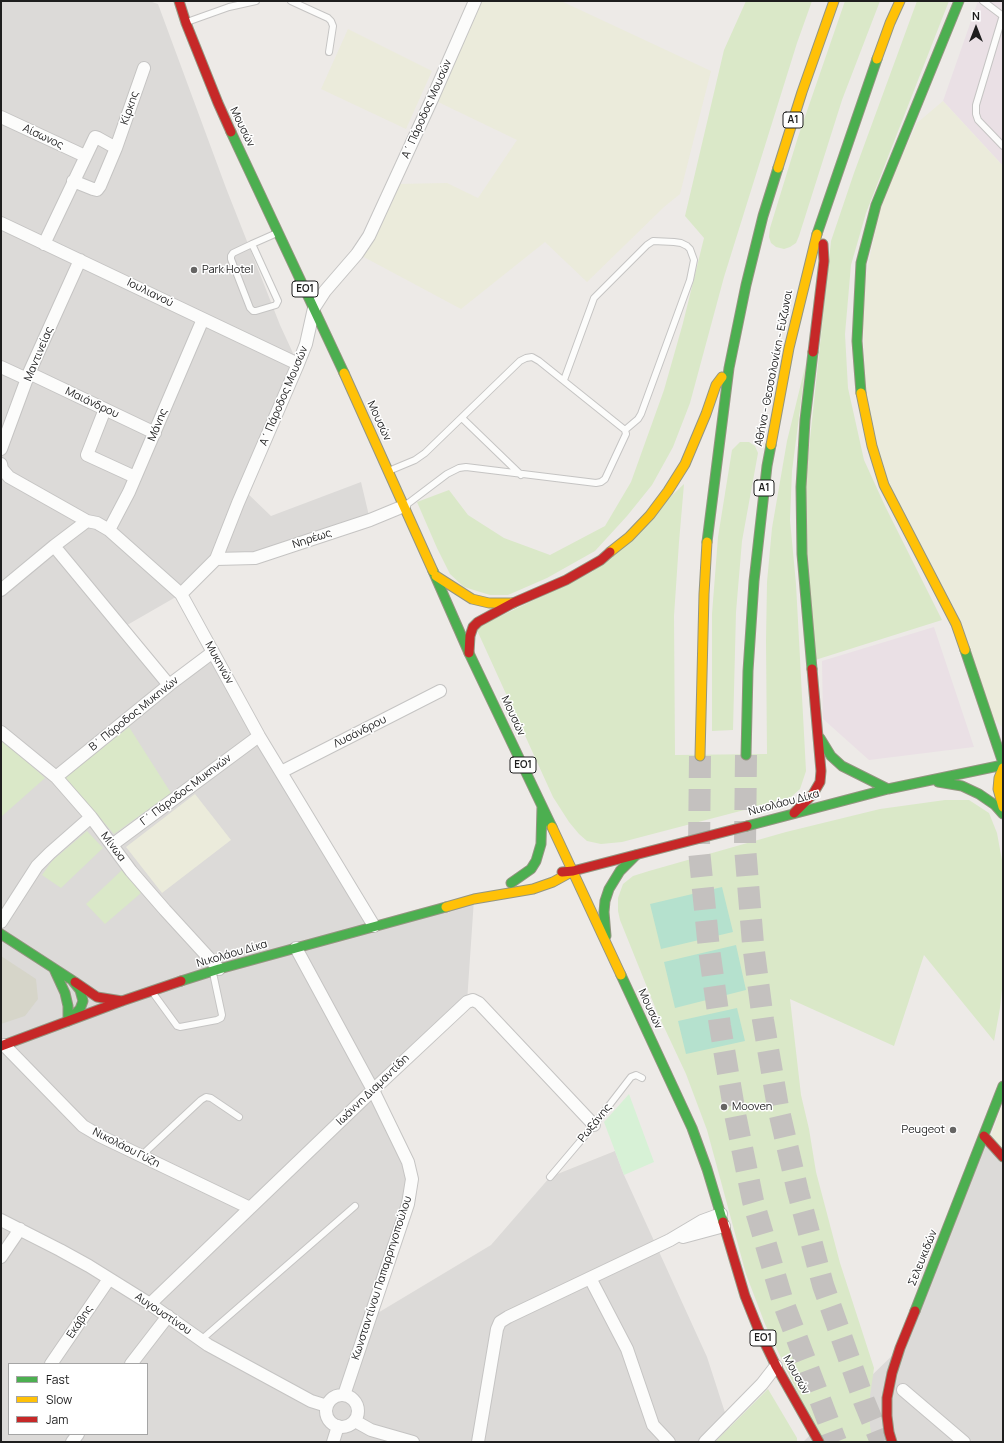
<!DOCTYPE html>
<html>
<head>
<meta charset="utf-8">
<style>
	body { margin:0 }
	#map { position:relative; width:1004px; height:1443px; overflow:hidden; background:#edeae7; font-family:Manrope,sans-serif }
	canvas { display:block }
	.frame { position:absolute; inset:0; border:2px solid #1e1e1e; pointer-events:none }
	.legend { position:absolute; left:8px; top:1363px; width:140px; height:72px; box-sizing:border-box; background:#fff; border:1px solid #a5a5a5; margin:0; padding:5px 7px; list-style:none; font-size:12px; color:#1e1e1e }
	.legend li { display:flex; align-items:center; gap:8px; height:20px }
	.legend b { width:20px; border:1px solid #a5a5a5 }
	.north { position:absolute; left:956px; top:8px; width:40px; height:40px; -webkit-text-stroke:3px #fff; paint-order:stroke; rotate:0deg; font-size:11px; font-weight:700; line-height:16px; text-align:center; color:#1e1e1e }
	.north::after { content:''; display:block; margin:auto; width:14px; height:18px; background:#1e1e1e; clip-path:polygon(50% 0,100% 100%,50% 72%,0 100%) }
</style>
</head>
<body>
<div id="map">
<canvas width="1004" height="1443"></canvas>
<div class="frame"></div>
<ul class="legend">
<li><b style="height:5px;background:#4caf50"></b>Fast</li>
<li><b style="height:5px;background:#ffc107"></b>Slow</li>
<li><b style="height:5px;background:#c62828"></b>Jam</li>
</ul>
<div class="north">N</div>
</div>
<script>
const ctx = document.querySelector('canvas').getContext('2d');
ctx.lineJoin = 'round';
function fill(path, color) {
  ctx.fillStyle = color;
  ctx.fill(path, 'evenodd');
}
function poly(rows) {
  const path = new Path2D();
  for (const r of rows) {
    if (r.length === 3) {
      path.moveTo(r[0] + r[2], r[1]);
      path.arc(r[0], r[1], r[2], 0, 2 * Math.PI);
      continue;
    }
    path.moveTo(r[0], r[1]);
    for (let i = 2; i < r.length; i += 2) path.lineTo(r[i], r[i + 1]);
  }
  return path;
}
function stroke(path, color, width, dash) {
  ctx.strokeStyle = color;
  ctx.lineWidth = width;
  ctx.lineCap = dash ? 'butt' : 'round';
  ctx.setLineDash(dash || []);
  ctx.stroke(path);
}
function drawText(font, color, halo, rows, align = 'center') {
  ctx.font = font + ' Manrope,sans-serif';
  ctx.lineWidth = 3;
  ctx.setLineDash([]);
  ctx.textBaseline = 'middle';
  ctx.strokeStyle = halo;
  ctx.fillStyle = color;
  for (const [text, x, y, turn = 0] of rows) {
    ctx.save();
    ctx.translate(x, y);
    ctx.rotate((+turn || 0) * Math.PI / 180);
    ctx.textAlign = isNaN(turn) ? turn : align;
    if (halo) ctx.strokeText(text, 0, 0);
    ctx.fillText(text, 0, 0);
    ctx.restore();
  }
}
const residential = poly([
	[1,1,149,1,158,4,226,188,280,325,298,364,244,490,271,516,361,482,370,520,255,558,216,559,181,594,122,628,169,685,212,650,374,926,474,899,467,1002,373,1090,412,1179,371,1317,491,1245,550,1177,615,1151,624,1175,707,1357,730,1428,715,1442,1,1442],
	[9,1364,147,1364,147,1434,9,1434],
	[984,1136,1003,1151,1003,1442,803,1442,900,1348]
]);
const industrial = poly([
	[978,1,1003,1,1003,166,943,101],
	[934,627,974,747,869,760,823,719,822,661]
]);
const construction = poly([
	[1,956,36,979,38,999,25,1016,1,1024]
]);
const farmland = poly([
	[479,1,561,1,711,71,680,194,664,207,587,282,545,242,461,309,360,255,396,184,447,183,478,198,517,140,434,100],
	[348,29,432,71,406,129,321,89],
	[943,101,1003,166,1003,728,993,718,885,475,866,399,862,295,881,203,917,123],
	[195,794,231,840,162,893,126,847],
	[1003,1103,1003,1151,990,1139]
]);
const grass = poly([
	[746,1,812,1,797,43,724,277,690,403,673,447,652,485,627,516,595,551,547,578,508,595,490,595,464,587,450,574,437,548,417,502,449,490,468,515,504,538,550,555,605,526,631,482,664,390,683,323,704,238,685,216,724,50],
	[845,1,880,1,842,100,799,236,796,243,790,247,784,249,776,247,771,243,769,237,770,228,798,137],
	[917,1,949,1,866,213,851,265,845,334,848,388,864,460,885,506,942,620,812,661,799,543,831,241,854,173],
	[806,363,792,471,790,520,796,584,806,771,800,789,790,798,622,842,601,844,587,841,579,834,569,822,553,797,476,628,592,572,684,484,679,542,674,616,675,755,767,754,766,641,767,582,772,528,787,441],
	[740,442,749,442,755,446,758,453,742,541,736,612,733,730,712,731,712,614,718,537,732,450],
	[129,727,171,793,114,834,65,778],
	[1,738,45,778,1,817],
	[945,800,969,800,989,813,997,833,1003,866,1003,980,1000,1008,994,1041,924,955,894,1046,790,999,801,1095,809,1129,816,1172,840,1263,874,1368,870,1396,870,1426,873,1442,821,1442,765,1324,746,1274,707,1130,686,1074,657,1012,620,920,618,911,618,898,623,884,633,876,649,871,786,832,880,809],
	[87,831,103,848,61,888,42,875,52,861],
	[122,870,141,893,105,924,86,904],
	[768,1389,797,1438,797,1442,715,1442]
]);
const park = poly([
	[629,1094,654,1162,624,1175,604,1122]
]);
const pitch = poly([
	[722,887,733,932,661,949,650,904],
	[736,945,746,990,675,1008,664,962],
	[737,1008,745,1041,686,1054,678,1021]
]);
const highwayTunnel = poly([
	[746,755,745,847,753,944,763,1020,778,1107,798,1192,823,1285,864,1401,881,1442],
	[700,756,699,850,709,949,720,1026,735,1114,753,1201,782,1299,836,1442]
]);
const lane = poly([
	[291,1,328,18,331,21,333,26,329,52],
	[983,1,1003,16],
	[1003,15,976,105,976,114,978,120,1003,146],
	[187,22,229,7,256,1],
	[252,244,278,301,276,305,256,311,253,311,250,308,231,259,231,256,233,253,252,244,277,233],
	[564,380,594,298,647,245,653,241,674,242,681,243,687,246,690,249,694,260,690,280,641,414,638,419,625,430],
	[462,418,521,475],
	[391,470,415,460,425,453,520,361,526,358,532,357,539,361,625,430,626,434,605,479,601,482,596,483,466,467,459,468,447,474,406,505],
	[153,993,177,1026,180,1027,217,1020,221,1018,222,1015,213,973],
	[141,1156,201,1100,206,1097,211,1098,239,1117],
	[550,1177,594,1125,631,1077,636,1075,642,1078],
	[201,1340,355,1206]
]);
const street = poly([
	[1,117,85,156],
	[73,181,93,189,97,190,100,186,116,148,144,68],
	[1,223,298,364],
	[44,244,95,137,98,138,116,148],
	[1,367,27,379],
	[29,373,155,433],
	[105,409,87,455,135,477],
	[1,449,29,373,80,260],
	[1,464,2,469,9,477,87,521,97,523,109,530,181,594,259,736,374,926],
	[109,530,129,492,203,319],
	[54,546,169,685],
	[216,559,255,558,370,520,404,506],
	[1,590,54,546,87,521],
	[181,594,216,559,238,503,298,364,306,344,314,308,325,291,357,254,369,236,432,99,475,1],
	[1,732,56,777,91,817,131,871,165,910,219,969],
	[281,772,440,691],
	[56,777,169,685,213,652],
	[112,845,259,736],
	[1,922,37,866,50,853,91,817],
	[296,948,373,1090,408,1162,412,1179,408,1204,344,1395],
	[4,1045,83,1126,100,1136,250,1208],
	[1,1220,60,1250,89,1266,150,1304,208,1345,311,1401,327,1406],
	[683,1237,724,1226],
	[1,1257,20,1229],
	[590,1278,627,1349,653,1425,669,1442],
	[150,1304,373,1090,467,1002,473,1000,479,1003,594,1125],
	[51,1364,109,1279],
	[131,1364,168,1316],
	[903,1390,964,1442],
	[342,1411,16],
	[355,1421,371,1430,413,1442],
	[72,1442,78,1434],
	[333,1442,338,1426],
	[478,1442,497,1329,500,1322,508,1317,590,1278,670,1240,702,1221,721,1214],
	[705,1442,762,1384,776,1366]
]);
const fast = poly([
	[231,132,344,373],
	[817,234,877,59],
	[861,393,857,341,861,263,876,205,959,1],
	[707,542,729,368,746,285,763,216,778,168],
	[433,571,469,653,552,827],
	[965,650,1003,763],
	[812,669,802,554,801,487,805,420,813,352],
	[820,738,831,756,842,766,888,789],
	[746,755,748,671,754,581,767,466,771,445],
	[938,782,962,786,979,794,995,805,1003,814],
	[747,826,888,789,1003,765],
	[511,883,531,869,536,861,541,844,542,806],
	[1,934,72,980,80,990,83,1001,80,1009,69,1020],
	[606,936,604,912,605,901,609,889,620,871,636,855],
	[54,969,65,993,68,1006,68,1021],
	[621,975,692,1128,707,1169,723,1222],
	[181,981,219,969,446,907],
	[915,1311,1003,1086]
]);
const slow = poly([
	[877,59,890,23,900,1],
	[778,168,802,92,834,1],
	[344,373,433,571],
	[861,393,872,446,884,485,956,624,965,650],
	[771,445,789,348,817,234],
	[610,552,629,537,650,515,668,491,685,464,706,414,716,385,722,377],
	[436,576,472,599,489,603,513,603],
	[700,756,704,594,707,542],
	[1003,768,999,778,998,789,1003,807],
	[552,827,621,975],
	[446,907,474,899,533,889,553,882,573,871]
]);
const jam = poly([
	[179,1,186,23,218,103,231,132],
	[813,352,824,261,823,244],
	[469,653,470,636,473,627,478,622,513,603,566,580,601,560,610,552],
	[794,813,813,794,820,782,821,771,812,669],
	[562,872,573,871,747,826],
	[75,982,97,997,122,1001],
	[1,1046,122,1001,181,981],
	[984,1136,1003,1157],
	[723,1222,745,1296,759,1331,776,1366,819,1442],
	[892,1442,889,1432,887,1416,887,1398,892,1373,900,1348,915,1311]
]);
const markers = [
	[194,270,4,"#666564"],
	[724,1107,4,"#666564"],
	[953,1130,4,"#666564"]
];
const shields = [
	[793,120,20],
	[305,289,26],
	[764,488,20],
	[523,765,26],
	[763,1338,26]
];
const shieldNames = [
	["Α1",793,120],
	["ΕΟ1",305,289],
	["Α1",764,488],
	["ΕΟ1",523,765],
	["ΕΟ1",763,1338]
];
const streetNames = [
	["Κίρκης",130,108,-71],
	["Α΄ Πάροδος Μουσών",427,109,-66],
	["Μουσών",242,127,64],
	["Αίσωνος",43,137,25],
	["Ιουλιανού",150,293,26],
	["Μαντινείας",39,354,-67],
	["Αθήνα - Θεσσαλονίκη - Εύζωνοι",774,368,-79],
	["Α΄ Πάροδος Μουσών",284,396,-67],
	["Μαιάνδρου",92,403,25],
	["Μουσών",379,421,65],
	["Μάνης",158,425,-67],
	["Νηρέως",312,539,-18],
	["Μυκηνών",219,663,61],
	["Β΄ Πάροδος Μυκηνών",134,714,-39],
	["Μουσών",513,716,65],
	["Λυσάνδρου",360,732,-27],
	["Γ΄ Πάροδος Μυκηνών",186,790,-37],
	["Νικολάου Δίκα",784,803,-15],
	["Μίνωα",113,847,53],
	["Νικολάου Δίκα",232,954,-16],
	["Μουσών",650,1009,65],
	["Ιωάννη Διαμαντίδη",373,1090,-44],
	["Ρωξάνης",595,1123,-51],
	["Νικολάου Γύζη",126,1148,27],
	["Σελευκιδών",923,1258,-68],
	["Κωνσταντίνου Παπαρρηγοπούλου",382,1278,-72],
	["Αυγουστίνου",163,1314,34],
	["Εκάβης",80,1322,-56],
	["Μουσών",796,1375,61]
];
const poiNames = [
	["Park Hotel",202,270],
	["Mooven",732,1107],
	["Peugeot",945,1130,"right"]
];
fill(residential, '#dcdad8');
fill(industrial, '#eae0e5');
fill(construction, '#d6d5c9');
fill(farmland, '#ebebdb');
fill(grass, '#dae8c8');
fill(park, '#d7f1d6');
fill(pitch, '#b5e1ce');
stroke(highwayTunnel, '#c4c1bf', 22, [22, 11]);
stroke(lane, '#c5c4c3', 8);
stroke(street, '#c5c4c3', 14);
stroke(fast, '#949580', 11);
stroke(slow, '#949580', 11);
stroke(jam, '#949580', 11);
stroke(lane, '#fcfcfb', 6);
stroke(street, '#fcfcfb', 12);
stroke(fast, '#4caf50', 9);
stroke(slow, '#ffc107', 9);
stroke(jam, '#c62828', 9);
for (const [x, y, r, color] of markers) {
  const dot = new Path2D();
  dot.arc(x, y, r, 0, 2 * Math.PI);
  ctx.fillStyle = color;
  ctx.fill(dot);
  stroke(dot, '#fff', 1.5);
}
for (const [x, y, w] of shields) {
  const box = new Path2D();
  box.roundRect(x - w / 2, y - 8, w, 16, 3);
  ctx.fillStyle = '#fff';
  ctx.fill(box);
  stroke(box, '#1e1e1e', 1);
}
drawText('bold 10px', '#1e1e1e', null, shieldNames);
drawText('11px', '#1e1e1e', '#fff', streetNames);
drawText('11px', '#1e1e1e', '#fff', poiNames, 'left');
</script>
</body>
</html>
